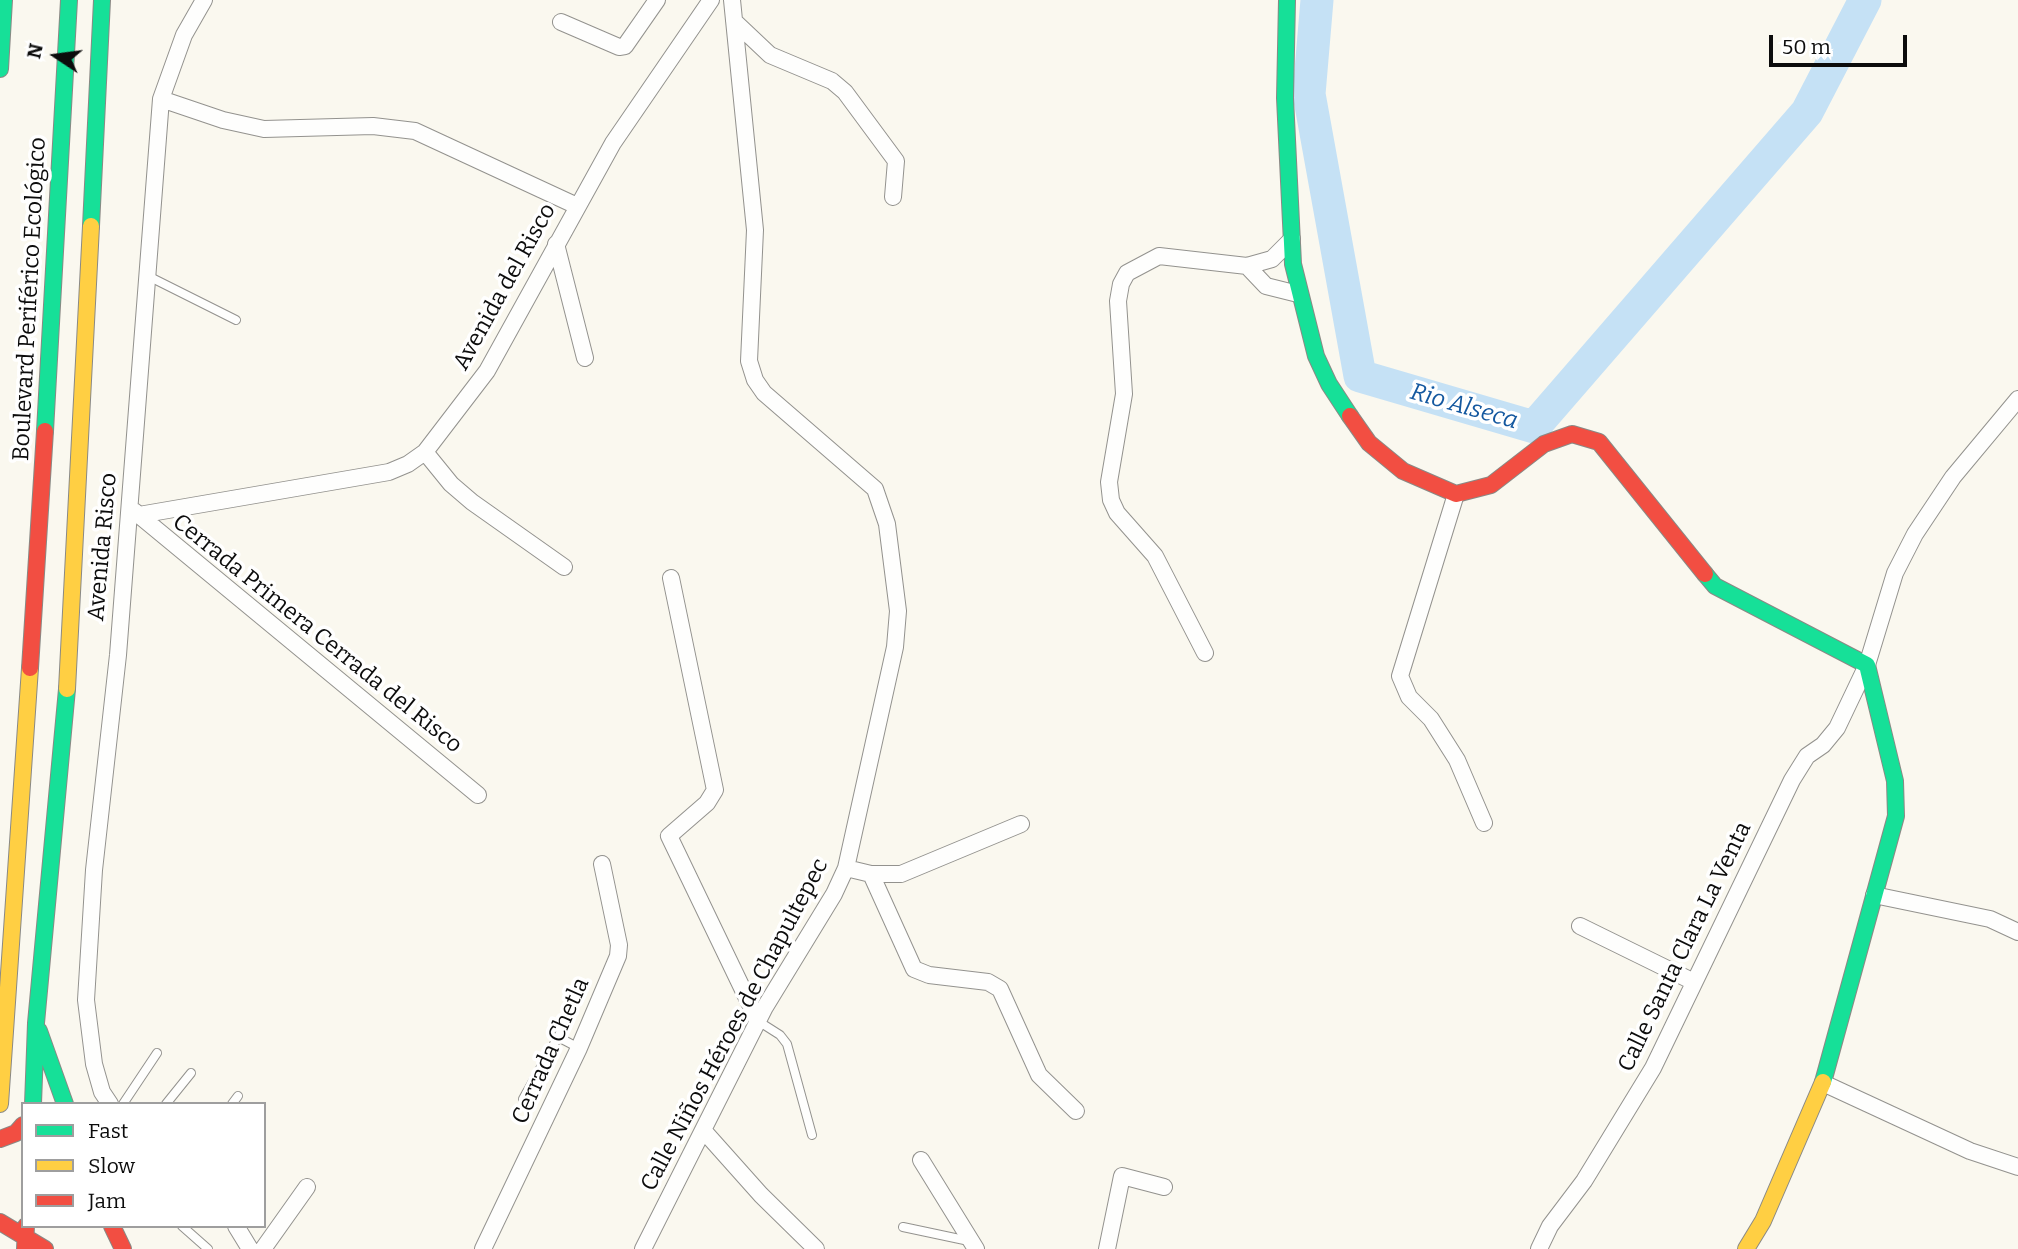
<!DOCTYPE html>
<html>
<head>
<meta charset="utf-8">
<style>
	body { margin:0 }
	#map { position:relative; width:2018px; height:1249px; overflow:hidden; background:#faf8ef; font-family:Bitter,serif }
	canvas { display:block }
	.legend { position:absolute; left:21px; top:1102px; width:245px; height:126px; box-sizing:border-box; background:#fff; border:2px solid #9e9e9e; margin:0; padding:9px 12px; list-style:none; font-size:21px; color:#0c0c0c }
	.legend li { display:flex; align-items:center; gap:14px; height:35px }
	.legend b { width:35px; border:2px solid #9e9e9e }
	.north { position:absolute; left:21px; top:21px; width:70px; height:70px; -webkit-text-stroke:5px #fff; paint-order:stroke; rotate:283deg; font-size:19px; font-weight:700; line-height:28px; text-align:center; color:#0c0c0c }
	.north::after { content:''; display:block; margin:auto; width:24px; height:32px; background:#0c0c0c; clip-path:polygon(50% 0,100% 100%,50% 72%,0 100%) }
	.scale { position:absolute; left:1769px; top:35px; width:138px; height:32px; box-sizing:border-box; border:4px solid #0c0c0c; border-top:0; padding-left:9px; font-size:21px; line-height:24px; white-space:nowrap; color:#0c0c0c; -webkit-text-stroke:5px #fff; paint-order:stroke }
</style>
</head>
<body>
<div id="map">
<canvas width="2018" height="1249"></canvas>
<ul class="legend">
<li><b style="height:9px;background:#16e098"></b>Fast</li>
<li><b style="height:9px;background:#ffcf43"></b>Slow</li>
<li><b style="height:9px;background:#f24e42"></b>Jam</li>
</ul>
<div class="north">N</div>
<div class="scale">50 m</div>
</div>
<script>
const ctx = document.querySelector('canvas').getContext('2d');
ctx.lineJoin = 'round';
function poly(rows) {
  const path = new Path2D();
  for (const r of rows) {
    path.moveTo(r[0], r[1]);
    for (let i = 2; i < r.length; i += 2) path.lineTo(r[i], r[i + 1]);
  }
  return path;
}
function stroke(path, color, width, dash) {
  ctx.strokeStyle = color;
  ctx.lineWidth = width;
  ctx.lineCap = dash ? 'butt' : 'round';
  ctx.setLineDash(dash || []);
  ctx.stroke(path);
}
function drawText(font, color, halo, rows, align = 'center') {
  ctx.font = font + ' Bitter,serif';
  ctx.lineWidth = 7;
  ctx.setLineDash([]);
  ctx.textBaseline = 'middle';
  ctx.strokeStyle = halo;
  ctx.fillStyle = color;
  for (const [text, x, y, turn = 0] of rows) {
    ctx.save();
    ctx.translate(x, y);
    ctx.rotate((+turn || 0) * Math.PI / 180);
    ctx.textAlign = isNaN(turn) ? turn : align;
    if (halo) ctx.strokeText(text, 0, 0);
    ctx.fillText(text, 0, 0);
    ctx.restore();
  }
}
const river = poly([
	[1317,0,1309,94,1360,376,1534,427,1807,112,1865,0]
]);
const lane = poly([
	[148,276,236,320],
	[758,1021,780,1035,787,1044,812,1135],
	[558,1037,573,1007],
	[523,1099,558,1037,579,1048],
	[123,1104,157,1053],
	[166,1104,191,1073],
	[232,1104,238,1096],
	[182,1226,208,1249],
	[903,1227,969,1241]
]);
const street = poly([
	[734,21,770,55,832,81,845,92,896,161,893,197],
	[561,22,619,47,625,46,657,0],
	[161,99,223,120,264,129,373,126,415,131,577,206],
	[556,244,585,358],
	[1247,266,1266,286,1298,294],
	[425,452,451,484,472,502,564,567],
	[1456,494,1400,676,1409,697,1431,719,1457,760,1484,823],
	[134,511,478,795],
	[139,515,389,472,408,464,425,452,487,371,613,143,711,0],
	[671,578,715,790,707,803,669,836,758,1021],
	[1205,653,1155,556,1117,513,1111,500,1109,482,1124,394,1118,301,1121,284,1127,273,1159,256,1247,266,1272,259,1292,239],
	[846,868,871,874,901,874,1021,824],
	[871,874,914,969,929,975,988,982,1000,989,1039,1075,1076,1111],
	[1874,895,1990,919,2018,932],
	[1580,926,1694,982],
	[1823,1083,1970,1151,2018,1167],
	[110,1104,102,1092,94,1064,86,1000,94,870,118,655,161,99,184,35,204,0],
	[703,1130,761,1195,816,1249],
	[921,1160,976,1249],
	[236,1226,250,1249],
	[263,1249,307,1187],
	[483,1249,579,1048,618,956,619,945,602,864],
	[643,1249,765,1007,834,894,846,868,895,647,898,611,887,524,875,489,764,393,755,380,749,361,755,230,732,0],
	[1107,1249,1122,1176,1164,1187],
	[1539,1249,1550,1226,1584,1181,1653,1068,1792,780,1807,756,1823,745,1837,728,1867,665,1895,573,1915,534,1953,477,2018,399]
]);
const fast = poly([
	[1287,0,1285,98,1293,264,1316,356,1329,384,1350,416],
	[0,69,4,0],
	[91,226,102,0],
	[45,431,69,0],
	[1705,574,1715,586,1867,665,1895,781,1896,816,1823,1082],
	[39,1031,65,1104],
	[33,1104,36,1023,67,689]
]);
const slow = poly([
	[67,689,91,226],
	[0,1104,30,668],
	[1746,1249,1763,1221,1823,1082]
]);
const jam = poly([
	[1350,416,1369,443,1403,471,1456,494,1491,485,1544,444,1572,434,1599,442,1705,574],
	[30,668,45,431],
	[0,1139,16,1133,23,1125],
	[0,1222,45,1249],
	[112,1226,123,1249],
	[25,1249,26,1226]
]);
const streetNames = [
	["Avenida del Risco",505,287,-61],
	["Boulevard Periférico Ecológico",30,299,-87],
	["Avenida Risco",103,547,-85],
	["Cerrada Primera Cerrada del Risco",317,634,39],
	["Calle Santa Clara La Venta",1685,947,-64],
	["Calle Niños Héroes de Chapultepec",735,1025,-62],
	["Cerrada Chetla",551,1051,-66]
];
const waterNames = [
	["Rio Alseca",1464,407,16]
];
stroke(river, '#c5e1f5', 33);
stroke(lane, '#93928e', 10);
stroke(street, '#93928e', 18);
stroke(fast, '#8a8985', 18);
stroke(slow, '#8a8985', 18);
stroke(jam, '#8a8985', 18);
stroke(lane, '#fefefd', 8);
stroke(street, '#fefefd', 16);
stroke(fast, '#16e098', 16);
stroke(slow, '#ffcf43', 16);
stroke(jam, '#f24e42', 16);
drawText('23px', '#0c0c0c', '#fff', streetNames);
drawText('italic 24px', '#14589f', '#fff', waterNames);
</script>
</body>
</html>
